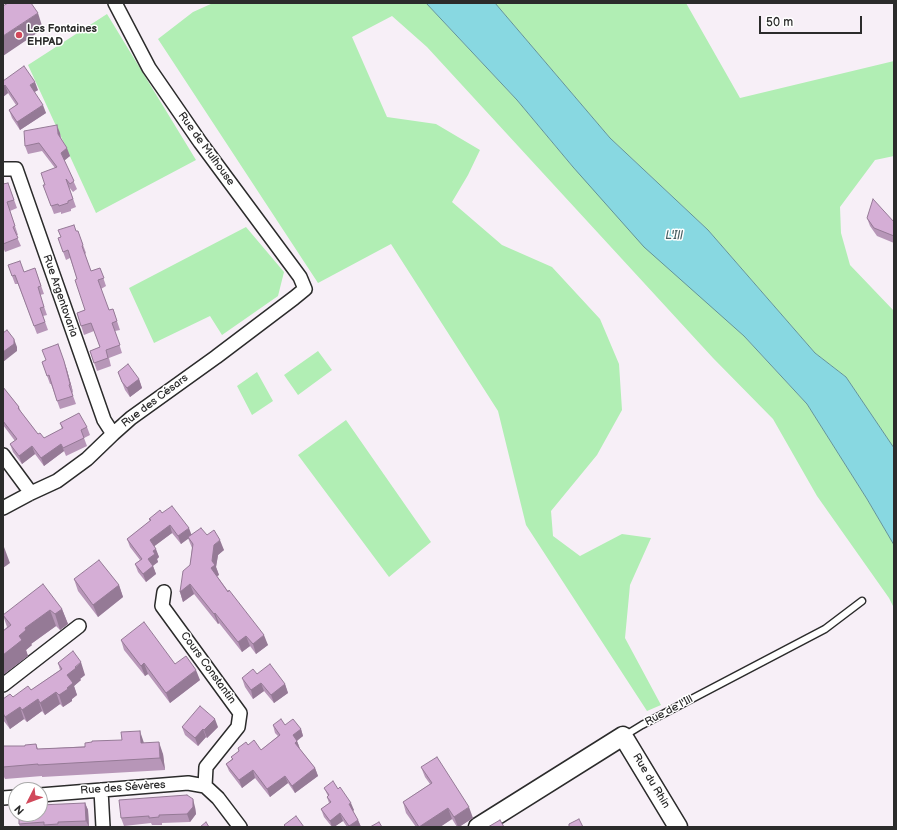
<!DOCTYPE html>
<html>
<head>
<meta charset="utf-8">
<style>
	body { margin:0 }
	#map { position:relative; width:897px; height:830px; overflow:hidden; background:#f7eff7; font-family:"Balsamiq Sans",sans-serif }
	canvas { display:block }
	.frame { position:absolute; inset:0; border:4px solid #2b2b2b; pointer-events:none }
	.north { position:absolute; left:8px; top:782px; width:40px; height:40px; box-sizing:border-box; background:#fff; border:1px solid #aaa; border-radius:50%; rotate:228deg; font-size:11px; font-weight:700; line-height:16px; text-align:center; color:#2b2b2b }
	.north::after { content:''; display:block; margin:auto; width:14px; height:18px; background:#d1495b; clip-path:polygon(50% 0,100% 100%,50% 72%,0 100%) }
	.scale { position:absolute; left:759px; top:16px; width:103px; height:18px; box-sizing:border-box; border:2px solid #2b2b2b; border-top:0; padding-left:5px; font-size:12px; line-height:14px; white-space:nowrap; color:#2b2b2b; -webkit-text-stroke:3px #fff; paint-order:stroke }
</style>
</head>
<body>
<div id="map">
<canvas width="897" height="830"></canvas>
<div class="frame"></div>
<div class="north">N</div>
<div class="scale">50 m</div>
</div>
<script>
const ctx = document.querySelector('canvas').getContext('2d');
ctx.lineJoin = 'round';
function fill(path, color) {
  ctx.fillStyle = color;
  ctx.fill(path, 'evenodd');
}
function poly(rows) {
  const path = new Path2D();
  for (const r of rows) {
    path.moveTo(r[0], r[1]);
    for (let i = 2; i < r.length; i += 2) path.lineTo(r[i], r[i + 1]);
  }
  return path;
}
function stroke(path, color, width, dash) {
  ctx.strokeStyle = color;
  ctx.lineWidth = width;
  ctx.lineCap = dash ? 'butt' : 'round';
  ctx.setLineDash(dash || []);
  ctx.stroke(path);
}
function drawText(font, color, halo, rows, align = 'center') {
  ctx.font = font + ' "Balsamiq Sans",sans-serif';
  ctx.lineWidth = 3;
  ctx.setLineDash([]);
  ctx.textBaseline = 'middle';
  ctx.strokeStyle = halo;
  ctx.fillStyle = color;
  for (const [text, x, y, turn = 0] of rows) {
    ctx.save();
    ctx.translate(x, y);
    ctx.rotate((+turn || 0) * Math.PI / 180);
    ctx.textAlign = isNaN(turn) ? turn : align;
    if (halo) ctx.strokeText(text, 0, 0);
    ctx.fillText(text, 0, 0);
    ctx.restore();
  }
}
const green = poly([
	[213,3,426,3,517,100,573,167,744,336,807,404,867,499,894,545,894,608,889,598,817,496,773,419,713,358,427,47,392,16,352,37,387,117,436,124,480,150,468,175,452,202,502,245,552,267,600,319,619,364,622,410,597,455,551,511,553,536,580,556,622,534,651,538,630,585,625,638,661,705,647,711,526,525,498,411,391,244,318,283,158,39,193,12],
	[495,3,686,3,740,98,894,61,894,156,875,160,840,207,841,233,850,265,894,311,894,448,846,377,815,353,708,230,610,138],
	[107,14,196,160,96,213,28,65],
	[246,227,284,272,278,296,222,335,210,316,154,343,129,288],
	[318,351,332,370,298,395,284,375],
	[257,372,273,401,252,415,237,386],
	[346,420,431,542,389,577,298,455]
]);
const water = poly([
	[426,3,495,3,610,138,708,230,815,353,846,377,894,448,894,545,867,499,807,404,744,336,644,247,573,167,517,100,426,3]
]);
const lane = poly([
	[624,736,642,725,825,629,862,601]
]);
const street = poly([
	[3,169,16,169,104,420,113,434],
	[3,455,31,493],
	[3,508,31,493,57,481,87,459,113,434,131,418,216,357,294,298,305,289,300,277,200,142,149,68,115,3],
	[164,592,162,606,240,713,238,727,206,767,205,786],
	[3,685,79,626],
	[205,786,218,798,240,827],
	[101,790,103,827],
	[40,795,188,783,205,786],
	[3,798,16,797]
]);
const secondary = poly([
	[478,827,623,736,678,827]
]);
const wall = poly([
	[3,81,38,90,34,92,46,113,20,130,12,118,9,110,16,105,8,93,3,97],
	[60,133,61,138,70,156,64,160,77,189,73,192,69,187,76,207,71,209,71,211,61,214,61,212,54,214,43,185,45,185,55,168,42,151,28,154,25,146],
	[8,183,17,208,10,211,18,235,16,235,21,246,5,252,3,247,3,184],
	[867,218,894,222,894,243,877,236,870,226],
	[78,231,86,253,85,254,91,271,100,268,106,286,101,289,109,310,113,309,120,330,115,331,122,353,109,358,111,366,97,371,90,351,100,347,94,331,84,335,77,313,85,310,77,279,70,258,66,260,58,238],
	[8,265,24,272,35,268,44,294,40,295,47,315,43,316,48,330,37,334,18,284,15,284],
	[58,344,67,370,73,392,72,393,76,404,60,409,51,384,50,384,42,362,46,360],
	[118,372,139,379,142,388,130,397,125,390],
	[3,387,19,407,21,412,38,434,44,438,62,429,60,423,87,427,90,435,84,438,87,446,66,456,64,451,44,466,35,454,22,464,13,452,10,444,15,441,3,425],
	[162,513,191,534,207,535,224,550,218,555,216,567,219,575,217,576,268,645,256,654,250,646,242,652,219,623,218,624,194,594,183,602,180,592,190,565,192,548,188,538,181,544,172,533,154,546,159,557,157,559,158,562,153,566,156,574,146,582,138,572,135,564,140,560,130,547,127,539,150,521,149,519],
	[74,579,119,585,123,597,98,617,78,591],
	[62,609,68,624,60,630,56,626,31,644,32,645,26,650,28,656,3,675,3,631,7,627,3,615],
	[121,640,175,664,200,680,170,703,148,674,145,676,124,650],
	[58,663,85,675,80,679,81,680,74,686,77,695,72,699,72,701,63,707,60,704,45,715,42,711,27,722,24,719,10,729,3,720,3,699,13,697,31,690,60,670],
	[257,674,285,684,288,693,274,703,264,691,253,699,245,687,242,678],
	[273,725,285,725,301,729,303,736,297,741,300,749,315,768,318,776,295,793,288,783,270,797,255,778,242,788,229,771,226,764,232,759,231,757,239,751,238,748,261,750,278,736,275,733],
	[182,727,218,727,207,738,206,737,198,746,185,735],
	[144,743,163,754,165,770,42,777,42,776,5,779,4,777,3,777,3,746,25,746,36,744,38,749],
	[421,767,473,818,459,827,457,827,452,819,440,827,416,827,406,813,403,802,430,784,425,777],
	[324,788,354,810,353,811,358,820,361,827,347,827,343,821,334,827,332,827,324,817,321,809,329,803,327,797,328,796],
	[85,803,88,810,89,827,20,827,19,824],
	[195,807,196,814,190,822,162,823,162,825,152,825,151,823,124,826,121,818]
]);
const shadedWall = poly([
	[38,13,43,29,3,56,3,36],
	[35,82,38,90,33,93,30,85],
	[5,85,8,93,3,97,3,87],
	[43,105,46,113,20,130,17,122],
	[57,125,60,133,61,142,58,134],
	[67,148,70,156,64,161,61,153],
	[14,339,17,347,17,351,3,362,3,352],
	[64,361,67,370,73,392,70,384],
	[139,379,142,388,130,397,127,388],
	[61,444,64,451,44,466,41,458],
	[32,446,35,454,22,464,19,456],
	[170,525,172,533,152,548,150,540],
	[189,528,192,536,181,544,178,536],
	[220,540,224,550,218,555,216,567,219,575,214,578,211,568,214,545],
	[4,547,10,563,3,568,3,548],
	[156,549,159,557,157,559,158,562,151,567,148,559,153,551],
	[153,566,156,574,146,582,143,574],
	[190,584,194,594,183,602,180,592],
	[119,585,123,597,98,617,93,605],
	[62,609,68,624,60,630,55,614],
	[50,610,56,626,31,644,32,645,26,650,28,656,3,675,3,655,25,628],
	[215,613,219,623,218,624,214,614],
	[264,635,268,645,256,654,253,644],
	[246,636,250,646,242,652,238,642],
	[81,662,85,675,80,679,81,680,74,686,77,695,72,699,72,701,63,707,59,695,67,688,67,675],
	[144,663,148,674,145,676,141,666],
	[196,670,200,680,170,703,166,693],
	[261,683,264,691,253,699,251,690],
	[285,684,288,693,274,703,271,695],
	[56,692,60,704,45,715,40,703],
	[38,699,42,711,27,722,22,710],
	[20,707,24,719,10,729,5,717],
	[215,719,218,727,207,738,204,730],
	[203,729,206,737,198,746,195,738],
	[301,729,303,736,295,742,293,735],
	[140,731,144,743,141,743],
	[297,741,300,749,295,743],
	[159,742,163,754,165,770,160,758],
	[315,768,318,776,295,793,292,786],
	[253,770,255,778,242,788,239,780],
	[285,776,288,783,270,797,267,789],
	[193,799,195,807,196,814,190,822,187,814],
	[85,803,88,810,89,827,86,821],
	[351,803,354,810,352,812,349,804],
	[469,807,473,818,459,827,458,827,454,817],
	[448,808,452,819,440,827,419,827],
	[340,813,343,821,334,827,332,827,330,821],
	[358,820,361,827,349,827,349,826]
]);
const building = poly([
	[8,3,31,3,38,13,3,36,3,6,8,3],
	[24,66,35,82,30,85,43,105,17,122,9,110,18,104,5,85,3,87,3,81,24,66],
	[57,125,58,134,67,148,61,153,74,181,70,184,66,179,73,199,68,201,68,203,59,206,58,204,51,206,43,185,45,185,41,173,57,167,39,143,25,146,24,131,57,125],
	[8,183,14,200,7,202,15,226,13,227,18,238,3,244,3,184,8,183],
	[873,199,894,222,894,236,874,228,867,218,873,199],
	[74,225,76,231,78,231,83,245,82,246,91,271,100,268,104,278,98,280,109,310,113,309,117,321,112,323,120,345,106,350,108,358,94,363,90,351,100,347,91,323,81,326,77,313,85,310,75,280,77,279,68,250,63,252,58,238,61,237,58,230,74,225],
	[20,261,24,272,35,268,41,286,38,287,44,307,40,308,45,322,34,326,15,275,12,276,8,265,20,261],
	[7,330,14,339,14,344,3,352,3,333,7,330],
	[58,344,64,361,70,384,69,385,73,396,57,401,49,375,47,376,42,362,46,360,42,350,58,344],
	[128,364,139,379,127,388,122,382,118,372,128,364],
	[3,387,19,407,18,408,38,434,40,433,44,438,63,428,60,423,79,413,87,427,81,430,84,438,63,448,61,444,41,458,32,446,19,456,10,444,17,439,3,421,3,387],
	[172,506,189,528,178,536,170,525,150,540,156,549,153,551,155,554,148,559,153,566,143,574,135,564,142,559,127,539,151,520,149,519,160,510,162,513,172,506],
	[201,528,207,535,214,530,220,540,214,545,212,561,215,565,211,568,228,592,229,590,264,635,253,644,246,636,238,642,215,613,214,614,190,584,180,592,183,571,190,565,193,544,188,537,201,528],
	[99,560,119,585,93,605,74,579,99,560],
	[43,584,62,609,55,614,50,610,25,628,26,630,19,636,22,640,3,655,3,631,11,625,3,615,43,584],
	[144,622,175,664,186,656,196,670,166,693,144,663,141,666,121,640,144,622],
	[73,651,81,662,75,667,76,668,67,675,73,683,67,688,68,689,59,695,56,692,40,703,38,699,22,710,20,707,5,717,3,713,3,699,10,694,13,697,28,686,31,690,62,669,58,663,73,651],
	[270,664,285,684,271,695,261,683,251,690,242,678,253,669,257,674,270,664],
	[200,706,215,719,204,730,203,729,195,738,182,727,200,706],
	[281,719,285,725,293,719,301,729,293,735,297,741,295,743,315,768,292,786,285,776,267,789,253,770,239,780,226,764,233,759,231,757,239,751,238,748,246,742,248,745,254,740,261,750,280,735,273,725,281,719],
	[140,731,141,743,159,742,160,758,38,765,38,764,3,767,3,746,25,746,25,745,36,744,37,749,85,747,85,743,92,742,92,741,122,740,121,732,140,731],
	[437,757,469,807,454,817,448,808,419,827,403,802,432,783,421,767,437,757],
	[333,781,338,789,340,787,351,803,349,804,358,820,349,826,340,813,330,821,321,809,331,802,327,797,329,795,324,788,333,781],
	[187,795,193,799,193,807,187,814,159,815,159,817,149,818,149,816,121,818,119,800,187,795],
	[85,803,86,821,58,822,58,824,44,825,44,822,19,824,19,814,40,814,40,805,85,803],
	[296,816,304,827,286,827,284,825,296,816],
	[579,819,583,827,568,827,569,826,569,824,579,819],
	[500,820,504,827,488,827,500,820],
	[206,822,209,827,200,827,206,822],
	[379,822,382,827,370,827,379,822]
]);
const markers = [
	[19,35,4,"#d1495b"]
];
const poiNames = [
	["Les Fontaines",27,29],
	["EHPAD",27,42]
];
const streetNames = [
	["Rue de Mulhouse",206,149,54],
	["Rue Argentovaria",60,296,71],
	["Rue des Césars",155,401,-37],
	["Cours Constantin",208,668,54],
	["Rue de l'Ill",669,711,-28],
	["Rue du Rhin",651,781,59],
	["Rue des Sévères",123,788,-4]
];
const waterNames = [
	["L'Ill",674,236]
];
fill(green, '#b1eeb4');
fill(water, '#88d8e1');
stroke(water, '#639398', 1);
stroke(lane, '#2b2b2b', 9);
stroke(street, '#2b2b2b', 16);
stroke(secondary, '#2b2b2b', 21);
stroke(lane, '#fff', 6);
stroke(street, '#fff', 13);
stroke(secondary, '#fff', 18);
fill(wall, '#b796b8');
fill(shadedWall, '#957a96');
fill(building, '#d5aed6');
stroke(building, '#957a96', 1);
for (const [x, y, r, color] of markers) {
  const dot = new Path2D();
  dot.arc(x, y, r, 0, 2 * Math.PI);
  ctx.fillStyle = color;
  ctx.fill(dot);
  stroke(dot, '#fff', 1.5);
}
drawText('bold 11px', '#2b2b2b', '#fff', poiNames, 'left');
drawText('11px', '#2b2b2b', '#fff', streetNames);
drawText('italic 12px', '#475f62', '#fff', waterNames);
</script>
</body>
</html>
